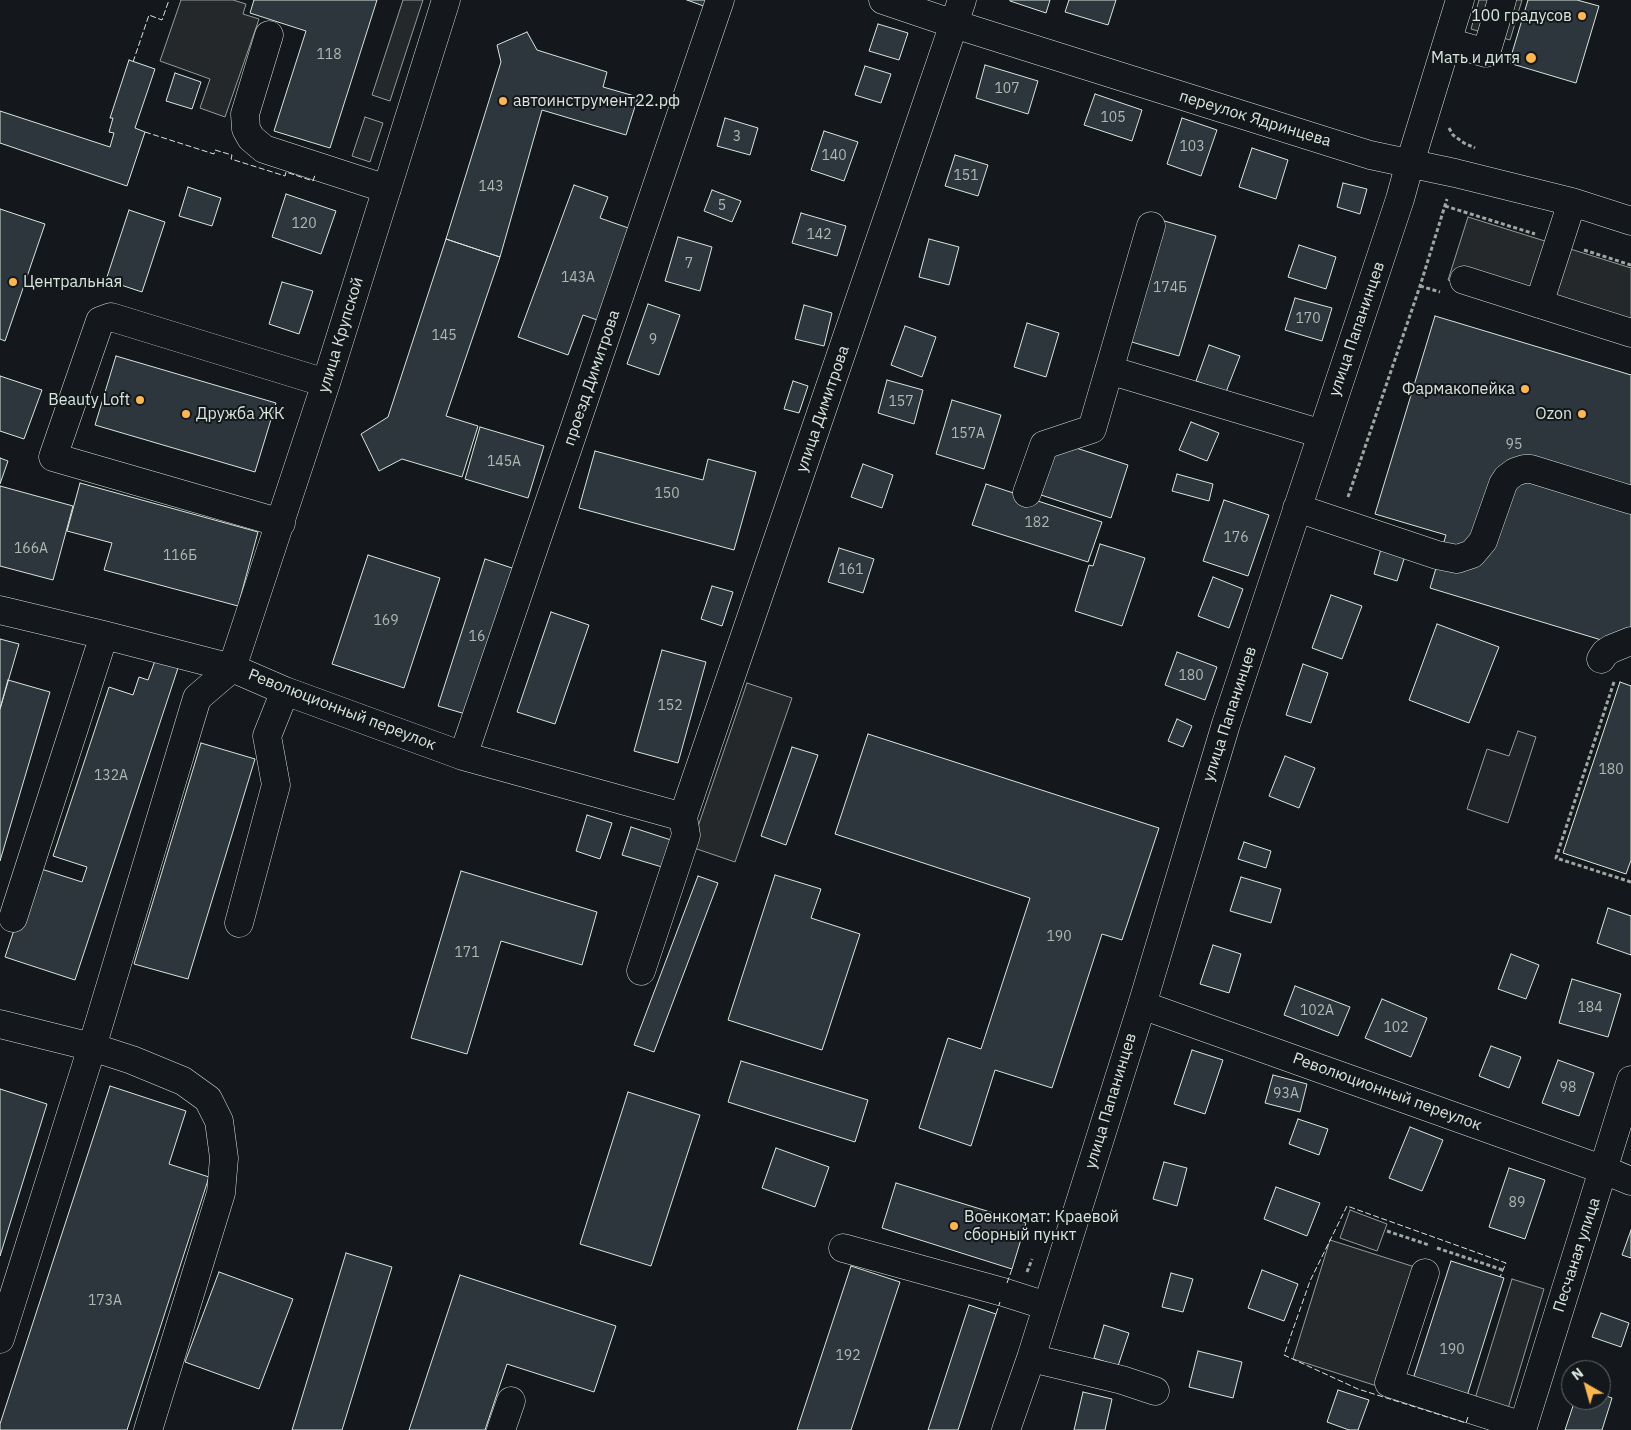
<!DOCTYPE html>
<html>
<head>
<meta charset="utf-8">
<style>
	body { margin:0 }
	#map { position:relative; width:1631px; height:1430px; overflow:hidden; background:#14181c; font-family:"IBM Plex Sans",sans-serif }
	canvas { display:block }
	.north { position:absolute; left:1561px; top:1360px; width:50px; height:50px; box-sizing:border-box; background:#14181c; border:1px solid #626a69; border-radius:50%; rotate:322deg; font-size:14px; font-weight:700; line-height:20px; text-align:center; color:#d8e6dc }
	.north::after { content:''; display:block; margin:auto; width:18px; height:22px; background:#ffb74d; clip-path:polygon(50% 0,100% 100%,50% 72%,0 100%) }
</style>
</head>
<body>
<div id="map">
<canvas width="1631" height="1430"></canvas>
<div class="north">N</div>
</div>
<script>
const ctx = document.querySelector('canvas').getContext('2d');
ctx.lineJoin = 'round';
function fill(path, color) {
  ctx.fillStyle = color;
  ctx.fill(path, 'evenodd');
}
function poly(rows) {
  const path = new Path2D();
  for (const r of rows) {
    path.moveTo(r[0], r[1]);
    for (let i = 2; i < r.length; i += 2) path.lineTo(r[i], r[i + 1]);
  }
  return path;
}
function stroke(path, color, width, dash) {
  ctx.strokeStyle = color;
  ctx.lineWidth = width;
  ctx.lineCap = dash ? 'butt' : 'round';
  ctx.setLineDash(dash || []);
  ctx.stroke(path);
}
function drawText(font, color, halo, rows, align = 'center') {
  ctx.font = font + ' "IBM Plex Sans",sans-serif';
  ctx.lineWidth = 4;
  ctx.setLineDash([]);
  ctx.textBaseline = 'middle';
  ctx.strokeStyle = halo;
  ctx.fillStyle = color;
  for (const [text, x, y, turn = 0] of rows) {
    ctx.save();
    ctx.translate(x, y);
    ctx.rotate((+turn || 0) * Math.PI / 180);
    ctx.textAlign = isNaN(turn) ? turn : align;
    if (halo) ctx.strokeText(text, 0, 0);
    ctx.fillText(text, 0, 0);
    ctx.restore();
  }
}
const green = poly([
	[1518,731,1536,737,1508,823,1467,809,1487,749,1509,756,1518,731],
	[1350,1210,1387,1224,1377,1251,1340,1238,1350,1210]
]);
const parking = poly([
	[181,0,233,0,246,4,243,14,259,19,225,117,200,108,210,79,160,61,181,0],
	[403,0,423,0,390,101,372,95,403,0],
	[1479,0,1522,0,1510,40,1471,29,1479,0],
	[365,117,383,123,370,162,352,156,365,117],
	[1468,217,1631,268,1631,337,1448,280,1468,217],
	[747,683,792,698,735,862,691,847,747,683],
	[1330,1240,1418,1268,1380,1387,1293,1359,1330,1240],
	[1512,1279,1544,1289,1506,1415,1473,1405,1512,1279]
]);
const building = poly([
	[254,0,377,0,330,148,274,131,306,31,250,13,254,0],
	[687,0,712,0,709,8,687,0],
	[1010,0,1050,0,1046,13,1010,1,1010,0],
	[1069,0,1116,0,1108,25,1065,12,1069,0],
	[1528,0,1577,0,1599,6,1576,83,1509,63,1528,0],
	[878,24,908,33,899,60,869,51,878,24],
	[527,32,537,50,607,72,603,87,638,97,626,135,542,110,500,257,446,239,501,62,497,45,527,32],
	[129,60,155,69,135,128,145,132,127,186,0,143,0,111,110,147,114,133,109,132,113,118,110,118,129,60],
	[985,65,1038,81,1028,114,976,98,985,65],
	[865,66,891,74,881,103,855,95,865,66],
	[175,73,201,82,192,109,166,101,175,73],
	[1095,94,1142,110,1132,141,1084,125,1095,94],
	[725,118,758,128,750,155,717,146,725,118],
	[1182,118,1217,130,1201,176,1167,164,1182,118],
	[824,131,858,142,844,181,811,170,824,131],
	[1252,148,1288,160,1276,199,1239,187,1252,148],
	[955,155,988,165,978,196,945,186,955,155],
	[1343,183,1367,189,1360,214,1337,207,1343,183],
	[574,185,608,197,600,218,634,230,600,321,583,315,568,355,518,337,574,185],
	[188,187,221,198,212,226,179,216,188,187],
	[712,190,741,201,732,222,704,211,712,190],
	[286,194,336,211,321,254,272,237,286,194],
	[0,209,45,224,5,341,0,339,0,209],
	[129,210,165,222,142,292,106,280,129,210],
	[801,213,846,226,837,256,792,243,801,213],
	[1161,220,1216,236,1179,356,1125,340,1161,220],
	[678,237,712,247,700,291,665,281,678,237],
	[446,239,500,257,446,416,478,426,462,477,402,459,379,471,361,434,388,417,446,239],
	[929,239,959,247,949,285,919,277,929,239],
	[1299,245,1336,257,1326,289,1288,277,1299,245],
	[282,282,313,291,299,334,269,324,282,282],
	[1295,298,1332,308,1322,341,1285,330,1295,298],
	[648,304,680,315,659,375,627,364,648,304],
	[804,305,832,313,824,346,795,339,804,305],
	[1435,316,1631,375,1631,649,1430,588,1446,535,1375,514,1435,316],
	[1027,323,1059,333,1046,377,1014,367,1027,323],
	[905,326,936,337,922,377,891,365,905,326],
	[1209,345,1240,356,1226,392,1196,381,1209,345],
	[116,356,276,403,255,472,95,425,116,356],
	[0,376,42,390,24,439,0,431,0,376],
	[887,380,923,390,914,424,878,413,887,380],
	[793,381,808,386,799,413,784,409,793,381],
	[952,400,1001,415,984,469,936,454,952,400],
	[1191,422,1219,433,1207,461,1179,450,1191,422],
	[480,427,544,446,528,498,465,479,480,427],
	[1058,442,1128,465,1111,518,1041,495,1058,442],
	[595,451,703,480,708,459,756,472,734,550,579,508,595,451],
	[0,458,8,461,0,484,0,458],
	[863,464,893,475,882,508,851,497,863,464],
	[1177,474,1213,484,1209,501,1172,491,1177,474],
	[80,483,258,532,238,606,104,570,112,543,67,531,80,483],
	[986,484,1102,522,1088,562,972,525,986,484],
	[0,486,73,506,53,580,0,566,0,486],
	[1224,500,1269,515,1248,576,1203,561,1224,500],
	[1100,544,1145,558,1122,626,1075,611,1089,565,1093,566,1100,544],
	[839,548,874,559,863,593,828,582,839,548],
	[1381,549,1405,556,1397,581,1374,574,1381,549],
	[368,555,440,578,404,688,332,664,368,555],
	[485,559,515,569,469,715,438,706,485,559],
	[1213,577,1243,589,1229,628,1198,616,1213,577],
	[712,586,733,592,722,626,701,619,712,586],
	[1331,595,1362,606,1342,659,1312,648,1331,595],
	[551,612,589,625,555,724,517,712,551,612],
	[1437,624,1499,647,1469,723,1409,700,1437,624],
	[0,639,19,644,0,709,0,639],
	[662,650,706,662,678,763,634,751,662,650],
	[1177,652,1217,667,1205,700,1165,685,1177,652],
	[156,658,179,665,75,980,5,957,35,867,82,882,87,867,53,856,109,687,133,695,139,677,148,680,156,658],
	[1303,664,1328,673,1311,723,1286,715,1303,664],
	[8,680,50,692,0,861,0,709,8,680],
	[1620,682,1631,686,1631,860,1626,874,1563,853,1620,682],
	[1177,719,1192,726,1183,747,1168,741,1177,719],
	[868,734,1159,828,1122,940,1102,934,1052,1088,995,1070,971,1146,919,1128,948,1038,981,1049,1030,898,835,834,868,734],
	[201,743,255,759,188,979,134,964,201,743],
	[792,747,818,755,786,845,761,836,792,747],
	[1285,756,1315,768,1299,808,1269,796,1285,756],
	[587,815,612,823,600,859,576,851,587,815],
	[631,827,671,840,662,867,622,855,631,827],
	[1244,842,1271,851,1266,868,1238,859,1244,842],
	[461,871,597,912,582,965,501,941,467,1054,411,1038,461,871],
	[775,875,821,889,811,918,860,934,822,1050,728,1020,775,875],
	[698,876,718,883,654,1052,634,1045,698,876],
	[1241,877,1281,889,1271,923,1230,911,1241,877],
	[1608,908,1631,916,1631,955,1597,943,1608,908],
	[1213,945,1241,954,1229,993,1200,984,1213,945],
	[1511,954,1539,965,1526,999,1498,989,1511,954],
	[1572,979,1621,994,1608,1037,1559,1023,1572,979],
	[1295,986,1350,1007,1338,1036,1284,1015,1295,986],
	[1382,999,1427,1018,1411,1057,1365,1038,1382,999],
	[1491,1046,1521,1057,1509,1088,1479,1076,1491,1046],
	[1192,1050,1223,1060,1205,1114,1174,1104,1192,1050],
	[1558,1060,1594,1073,1579,1116,1542,1103,1558,1060],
	[741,1061,868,1100,855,1142,728,1102,741,1061],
	[1273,1075,1307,1084,1300,1112,1265,1103,1273,1075],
	[110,1086,186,1111,169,1164,209,1177,127,1430,0,1430,0,1424,110,1086],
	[0,1089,47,1104,0,1256,0,1089],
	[628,1092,700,1115,651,1266,580,1244,628,1092],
	[1298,1119,1328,1129,1319,1155,1289,1144,1298,1119],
	[1410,1127,1443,1140,1422,1191,1389,1178,1410,1127],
	[776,1148,829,1167,815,1207,762,1188,776,1148],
	[1164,1162,1187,1168,1177,1206,1153,1199,1164,1162],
	[1509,1168,1545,1180,1525,1239,1489,1227,1509,1168],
	[896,1183,1026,1223,1012,1269,882,1228,896,1183],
	[1276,1187,1320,1203,1307,1236,1264,1219,1276,1187],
	[1631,1230,1631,1258,1622,1255,1631,1230],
	[346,1253,392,1267,342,1430,292,1430,346,1253],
	[1451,1261,1504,1278,1467,1396,1413,1379,1451,1261],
	[851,1266,900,1282,851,1430,797,1430,851,1266],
	[1262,1270,1298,1284,1284,1321,1248,1308,1262,1270],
	[219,1272,293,1299,259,1389,185,1362,219,1272],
	[1171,1273,1193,1279,1183,1312,1162,1307,1171,1273],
	[460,1275,616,1326,594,1392,507,1364,485,1430,409,1430,460,1275],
	[969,1305,996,1314,958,1430,928,1430,969,1305],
	[1601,1313,1629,1323,1621,1347,1592,1337,1601,1313],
	[1104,1325,1129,1333,1118,1366,1094,1358,1104,1325],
	[1198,1351,1242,1362,1233,1398,1189,1387,1198,1351],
	[1338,1390,1369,1400,1358,1430,1349,1430,1327,1422,1338,1390],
	[1083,1392,1112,1399,1105,1430,1074,1430,1083,1392],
	[1601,1394,1612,1398,1602,1430,1565,1430,1575,1400,1601,1400,1601,1394]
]);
const path = poly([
	[1449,128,1453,135,1464,143,1475,148],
	[1445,206,1535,234],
	[1584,250,1631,265],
	[1420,286,1440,292],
	[1348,497,1420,286,1447,199],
	[1614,682,1556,858,1631,882],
	[1387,1231,1429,1245],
	[1437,1248,1503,1270],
	[1027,1272,1032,1259]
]);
const minor = poly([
	[883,0,954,24,1370,155,1455,173,1572,202,1631,221],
	[269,35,245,114,246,129,251,138,264,149,387,189],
	[1448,42,1486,53,1502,0],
	[1464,280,1631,333],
	[1539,304,1572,202],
	[1109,370,1322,434],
	[1027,493,1044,445,1092,429,1151,226],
	[1297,508,1437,555,1457,559,1472,554,1483,541,1503,484,1507,478,1515,472,1524,469,1531,469,1631,500],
	[281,523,53,457,100,321,111,317,326,383],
	[0,610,104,635,232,668,285,691,463,756,683,817],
	[1601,659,1605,653,1611,649,1631,641],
	[232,668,326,383,446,0],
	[463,756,720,0],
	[13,918,104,635],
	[239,923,276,785,267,736,285,691],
	[641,971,686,835,683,817,962,0],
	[1142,1005,1604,1170,1631,1181],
	[0,1024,92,1047,132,1060,183,1081,208,1099,219,1121,224,1158,221,1193,148,1430],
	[843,1248,1003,1292,1047,1306],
	[1425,1273,1389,1383,1523,1426],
	[0,1339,92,1047,197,698,232,668],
	[1031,1358,1122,1380,1155,1391],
	[501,1430,511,1401],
	[1006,1430,1031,1358,1142,1005,1226,724,1400,199,1410,163,1460,0],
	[1522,1430,1631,1080]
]);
const fence = poly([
	[133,62,149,15,162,20,169,0],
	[145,132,214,154,215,150,232,155,231,159,285,176,286,172,313,181,315,175],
	[1007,1283,1012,1269],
	[996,1314,1000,1302],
	[1468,1417,1466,1423,1358,1389,1284,1355,1310,1281,1347,1206,1506,1263,1500,1277]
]);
const markers = [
	[1582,16,5,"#ffb74d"],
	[1531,58,6,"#ffb74d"],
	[503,101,5,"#ffb74d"],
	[13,282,5,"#ffb74d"],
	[1525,389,5,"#ffb74d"],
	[140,400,5,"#ffb74d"],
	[186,414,5,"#ffb74d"],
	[1582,414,5,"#ffb74d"],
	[954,1226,5,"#ffb74d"]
];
const numberNames = [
	["118",329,55],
	["107",1007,89],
	["105",1113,118],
	["3",737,137],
	["103",1192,147],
	["140",834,156],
	["151",966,176],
	["143",491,187],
	["5",722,206],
	["120",304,224],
	["142",819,235],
	["7",689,264],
	["143А",578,278],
	["174Б",1170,288],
	["170",1308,319],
	["145",444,336],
	["9",653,340],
	["157",901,402],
	["157А",968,434],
	["95",1514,445],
	["145А",504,462],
	["150",667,494],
	["182",1037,523],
	["176",1236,538],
	["166А",31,549],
	["116Б",180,556],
	["161",851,570],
	["169",386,621],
	["16",477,637],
	["180",1191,676],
	["152",670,706],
	["180",1611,770],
	["132А",111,776],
	["190",1059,937],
	["171",467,953],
	["184",1590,1008],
	["102А",1317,1011],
	["102",1396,1028],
	["98",1568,1088],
	["93А",1286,1094],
	["89",1517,1203],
	["173А",105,1301],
	["190",1452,1350],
	["192",848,1356]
];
const poiNames = [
	["100 градусов",1572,16],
	["Мать и дитя",1520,58],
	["автоинструмент22.рф",513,101,"left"],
	["Центральная",23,282,"left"],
	["Фармакопейка",1515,389],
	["Beauty Loft",130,400],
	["Дружба ЖК",196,414,"left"],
	["Ozon",1572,414],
	["Военкомат: Краевой",964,1217,"left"],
	["сборный пункт",964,1235,"left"]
];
const streetNames = [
	["переулок Ядринцева",1255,119,17],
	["улица Папанинцев",1357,329,-71],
	["улица Крупской",341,335,-73],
	["проезд Димитрова",592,378,-71],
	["улица Димитрова",823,409,-71],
	["Революционный переулок",342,710,21],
	["улица Папанинцев",1230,714,-72],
	["Революционный переулок",1387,1092,20],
	["улица Папанинцев",1111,1101,-73],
	["Песчаная улица",1577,1255,-72]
];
fill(green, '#202428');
stroke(green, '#939e99', 1);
fill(parking, '#24282b');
stroke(parking, '#939e99', 1);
fill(building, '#2c363c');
stroke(building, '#d8e6dc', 1);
stroke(minor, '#d8e6dc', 29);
stroke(path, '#9da8a2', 3, [4, 2.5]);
stroke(minor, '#14181c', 28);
stroke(fence, '#d8e6dc', 1, [6, 2.5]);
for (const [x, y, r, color] of markers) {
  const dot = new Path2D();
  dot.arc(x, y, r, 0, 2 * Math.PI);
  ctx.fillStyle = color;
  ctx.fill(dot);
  stroke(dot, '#14181c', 2);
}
drawText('14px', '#adbab4', null, numberNames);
drawText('16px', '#d8e6dc', '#14181c', poiNames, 'right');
drawText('16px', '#d8e6dc', '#14181c', streetNames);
</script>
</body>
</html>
